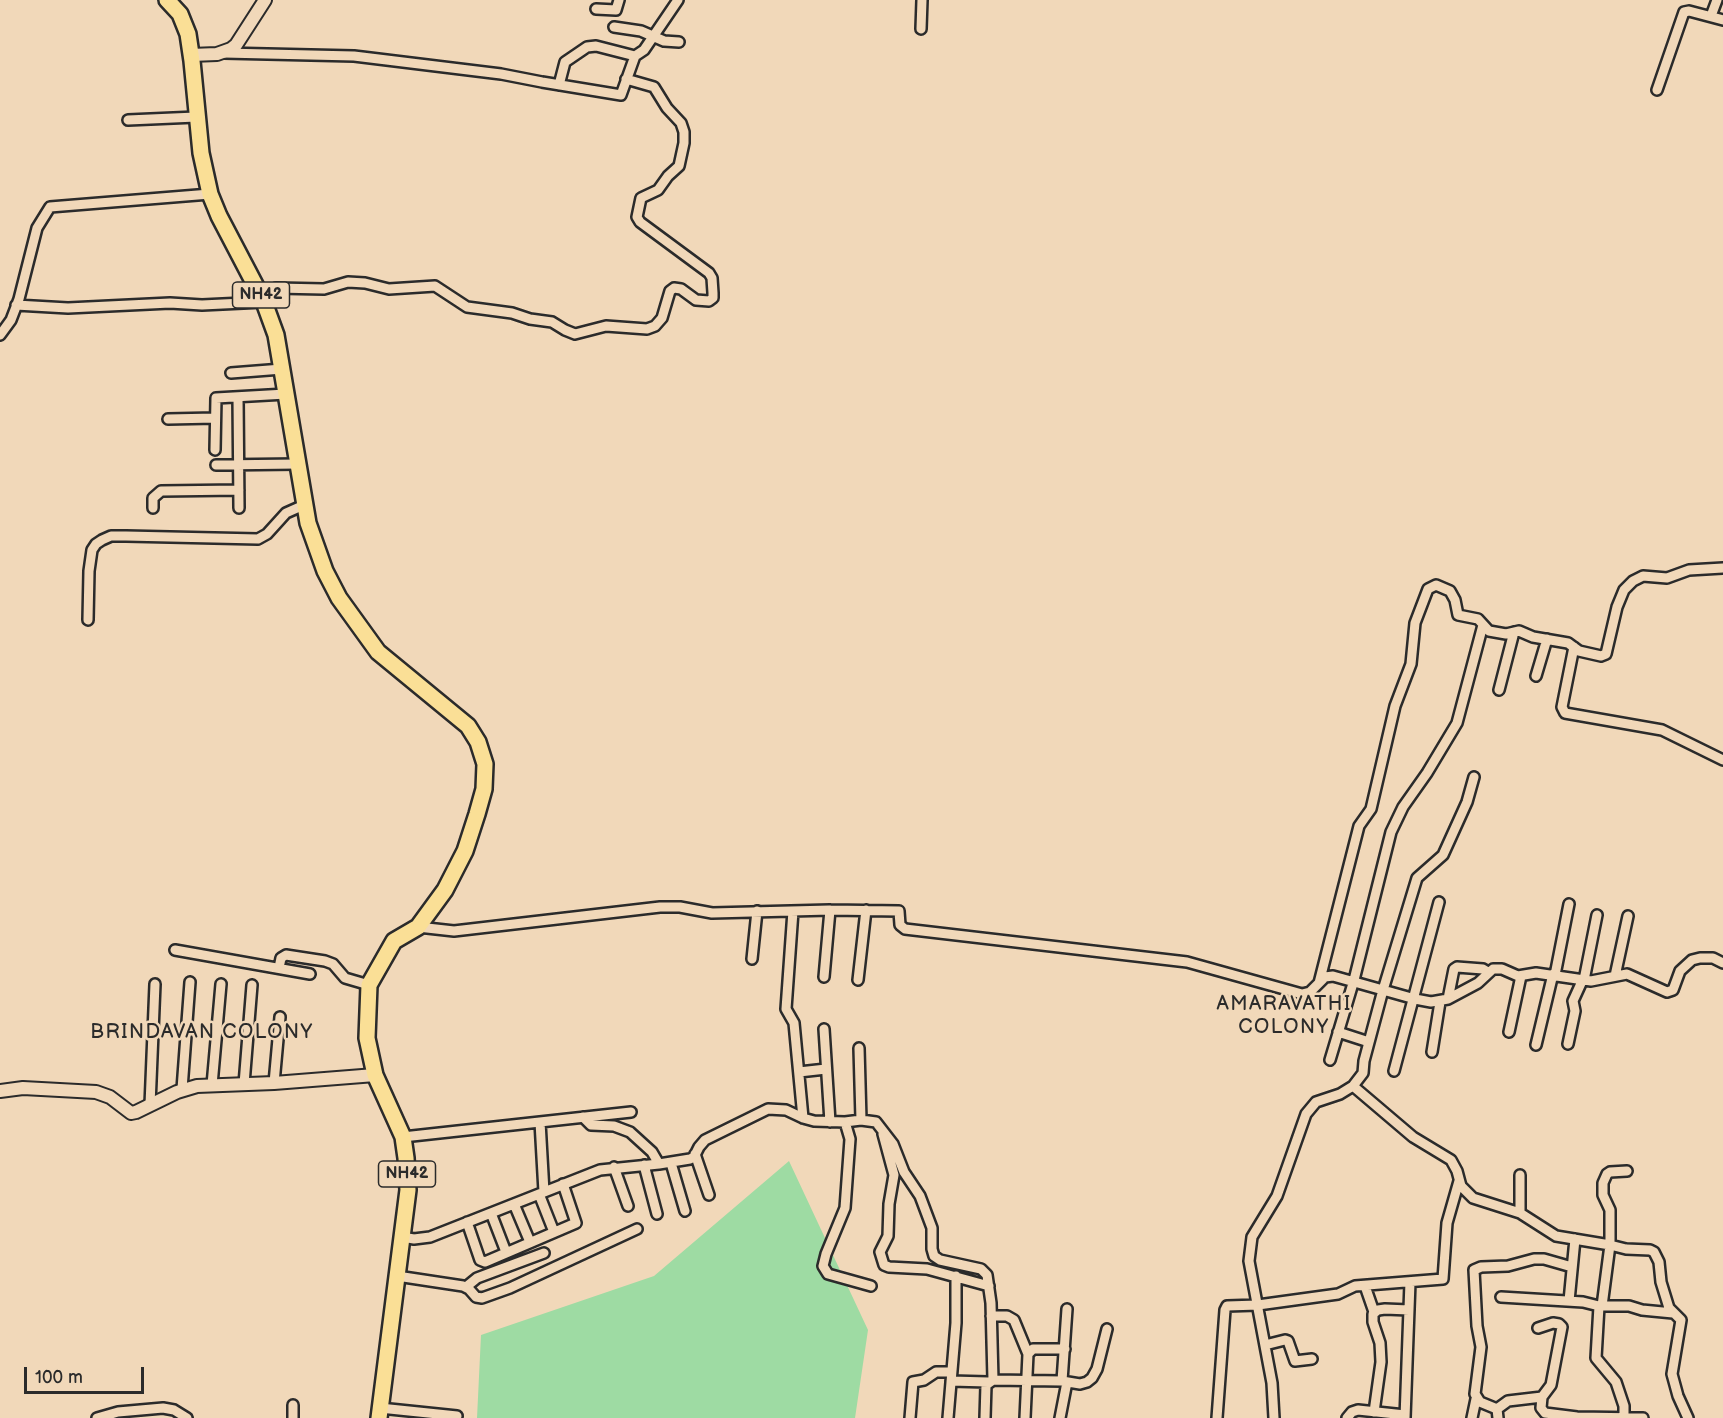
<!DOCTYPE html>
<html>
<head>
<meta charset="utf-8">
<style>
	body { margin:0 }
	#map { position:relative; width:1723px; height:1418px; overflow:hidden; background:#f1d8b9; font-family:"Balsamiq Sans",sans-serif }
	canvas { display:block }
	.scale { position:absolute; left:24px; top:1367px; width:120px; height:27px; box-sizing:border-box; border:3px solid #2b2b2b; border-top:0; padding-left:8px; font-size:18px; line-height:21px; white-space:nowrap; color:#2b2b2b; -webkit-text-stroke:4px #f1d8b9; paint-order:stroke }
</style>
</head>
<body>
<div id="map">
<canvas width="1723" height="1418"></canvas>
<div class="scale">100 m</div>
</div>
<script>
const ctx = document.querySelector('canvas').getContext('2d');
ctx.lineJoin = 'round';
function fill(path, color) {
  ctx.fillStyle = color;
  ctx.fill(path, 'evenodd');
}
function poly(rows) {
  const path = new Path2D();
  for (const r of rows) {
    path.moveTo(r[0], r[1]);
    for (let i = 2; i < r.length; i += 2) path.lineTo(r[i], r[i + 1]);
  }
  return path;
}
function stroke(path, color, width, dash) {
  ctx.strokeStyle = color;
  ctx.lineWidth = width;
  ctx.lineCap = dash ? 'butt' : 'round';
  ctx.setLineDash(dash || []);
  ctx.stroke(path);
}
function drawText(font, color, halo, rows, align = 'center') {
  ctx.font = font + ' "Balsamiq Sans",sans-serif';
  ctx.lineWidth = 5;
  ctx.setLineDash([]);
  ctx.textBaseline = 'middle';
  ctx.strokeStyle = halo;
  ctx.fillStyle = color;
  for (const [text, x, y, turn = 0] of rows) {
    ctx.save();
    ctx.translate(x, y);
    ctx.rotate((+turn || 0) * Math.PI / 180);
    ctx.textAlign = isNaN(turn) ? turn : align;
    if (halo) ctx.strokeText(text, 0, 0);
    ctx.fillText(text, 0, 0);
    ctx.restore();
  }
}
const green = poly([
	[789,1161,868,1330,855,1418,477,1418,481,1335,654,1276]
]);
const minor = poly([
	[596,9,616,10,619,0],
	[1711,16,1717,0],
	[614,27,641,31,664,41,679,42],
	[921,29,922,0],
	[224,53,354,56,501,74,542,82,621,95,635,56,644,50,678,0],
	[559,85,565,62,587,47,596,46,635,56],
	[1657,90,1684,12,1689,11,1723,20],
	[128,120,196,117],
	[263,298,276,288,324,289,348,282,365,283,389,289,435,286,467,307,512,313,530,319,552,322,565,330,575,334,606,326,647,329,655,326,662,318,670,291,674,288,681,289,696,300,709,301,713,298,713,293,712,278,709,273,640,222,637,217,641,198,658,190,668,176,679,166,684,143,684,132,681,123,667,108,654,87,626,79],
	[16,305,68,308,170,303,202,305,264,302],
	[0,335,11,320,19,299,37,228,50,207,210,194],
	[231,373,282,369],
	[238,397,239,508],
	[168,419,215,418],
	[215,450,216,398,286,394],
	[216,465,298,464],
	[153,508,153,498,161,491,239,490],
	[88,620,89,571,92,550,96,544,102,540,111,536,126,536,258,539,267,534,286,513,304,505],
	[1574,647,1562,707,1565,713,1662,730,1723,760],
	[1536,676,1547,639],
	[1499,690,1514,632],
	[1474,777,1467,802,1443,855,1417,878,1383,990,1364,1061,1363,1073,1353,1086,1413,1137,1451,1160,1457,1171,1461,1186,1473,1198,1520,1213,1556,1236,1610,1245,1626,1249,1650,1250,1654,1252,1659,1262,1661,1282,1669,1308,1681,1320,1672,1374,1678,1396,1688,1418],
	[793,911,786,1009,794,1023,803,1118],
	[418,927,454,931,660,907,680,907,712,913,830,910,899,911,900,925,905,929,1187,962,1302,994,1310,992,1325,977,1333,976,1415,999,1431,1002,1448,999,1478,983,1493,969,1502,969,1518,976,1536,973,1591,981,1627,974,1667,992,1673,990,1680,971,1692,960,1700,958,1713,958,1723,963],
	[175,950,310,974],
	[752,959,757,911],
	[279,968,281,958,286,955,325,961,333,964,345,978,369,985],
	[1555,975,1569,904],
	[1615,976,1628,916],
	[824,977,830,910],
	[858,980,866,910],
	[1584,980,1597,915],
	[1319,983,1359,826,1371,809,1395,706,1411,664,1415,623,1428,589,1436,585,1450,591,1455,600,1458,615,1478,619,1489,631,1506,634,1519,631,1533,637,1568,643,1579,651,1601,656,1606,654,1617,607,1624,590,1633,581,1643,576,1667,578,1689,570,1723,568],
	[1448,999,1454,969,1457,967,1483,969,1488,972],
	[824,1029,830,1122],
	[1338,1032,1369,1042],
	[1509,1032,1521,976],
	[1568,1044,1575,1011,1573,1001,1583,979],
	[1536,1045,1553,974],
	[859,1048,861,1120],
	[1432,1052,1440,1002],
	[1330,1060,1354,980,1391,832,1403,807,1427,773,1457,723,1483,625],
	[1394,1071,1439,902],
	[799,1072,826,1069],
	[274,1083,280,1017],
	[244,1084,252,985],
	[212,1085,221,984],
	[182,1089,190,982],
	[150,1105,155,984],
	[583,1117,591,1125,614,1126,630,1132,652,1152,659,1164],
	[540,1122,544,1192],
	[845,1122,850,1139,845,1208,826,1254,823,1266,828,1274,871,1286],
	[883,1134,894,1175,889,1204,888,1236,880,1252,884,1265,889,1267,927,1269,989,1286],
	[403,1137,631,1112],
	[695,1154,709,1195],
	[671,1163,685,1211],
	[644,1165,657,1214],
	[614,1167,628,1206],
	[1520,1175,1520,1213],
	[539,1194,554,1232],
	[514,1204,530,1242],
	[491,1213,506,1252],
	[467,1222,480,1260,485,1262,576,1223,563,1184],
	[402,1237,414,1239,430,1237,600,1170,659,1164,690,1159,694,1157,699,1147,705,1140,768,1109,786,1110,803,1118,814,1121,845,1122,861,1120,876,1122,893,1144,904,1172,920,1196,932,1228,932,1249,934,1256,940,1260,981,1269,987,1275,991,1303,993,1380],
	[397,1276,463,1286,469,1289,476,1297,482,1298,510,1288,637,1229],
	[1365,1286,1374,1312],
	[466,1287,477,1278,544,1253],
	[1501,1297,1583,1302,1599,1306,1596,1358,1616,1382,1624,1406,1624,1418],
	[1569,1301,1575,1239],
	[1599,1306,1629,1306,1642,1310,1673,1313],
	[1602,1306,1610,1245,1610,1210,1603,1195,1603,1183,1607,1174,1610,1172,1627,1171],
	[991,1316,1007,1316,1014,1320,1028,1354],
	[1265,1345,1285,1340,1288,1341,1295,1361,1312,1359],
	[951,1381,988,1382],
	[1062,1381,1067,1309],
	[1542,1397,1541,1408,1545,1413,1577,1417,1643,1418],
	[380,1408,457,1416],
	[1497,1409,1508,1401,1542,1397,1551,1385,1562,1327,1559,1324,1553,1323,1538,1328],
	[1374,1412,1381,1362,1380,1343,1373,1322,1373,1314,1378,1310,1385,1309,1409,1310],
	[97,1418,118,1412,163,1408,174,1410,187,1418],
	[293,1418,293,1405],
	[910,1418,913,1382,924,1380,936,1372,951,1372],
	[948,1418,956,1323,956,1276],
	[985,1418,986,1385,993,1380,1062,1381,1080,1384,1087,1382,1092,1378,1097,1369,1107,1329],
	[1025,1418,1028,1354,1033,1349,1065,1349],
	[1060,1418,1067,1382],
	[1217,1418,1225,1310,1227,1306,1258,1305,1338,1294,1355,1286,1443,1279,1447,1223,1459,1181],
	[1274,1418,1272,1383,1249,1261,1252,1237,1277,1196,1306,1114,1316,1102,1340,1094,1353,1086],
	[1347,1418,1352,1412,1358,1410,1405,1415],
	[1405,1418,1410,1282],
	[1472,1418,1476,1399],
	[1498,1418,1497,1409,1480,1402,1475,1394,1481,1347,1477,1326,1474,1270,1481,1267,1508,1266,1534,1259,1544,1259,1572,1267]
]);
const tertiary = poly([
	[191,55,217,54,231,49,236,45,265,0],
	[0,1091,23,1088,96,1092,110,1097,131,1113,136,1112,177,1092,197,1086,274,1083,375,1075]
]);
const trunk = poly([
	[167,0,180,14,188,34,192,61,201,153,210,194,219,216,264,302,276,335,308,523,325,571,339,598,378,652,468,726,478,742,485,764,484,789,477,814,465,851,445,890,418,927,394,941,369,985,367,1038,375,1075,403,1137,406,1158,408,1190,379,1418]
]);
const shields = [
	[261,295,57],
	[407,1174,57]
];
const shieldNames = [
	["NH42",261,295],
	["NH42",407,1174]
];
const neighbourhoodNames = [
	["AMARAVATHI",1284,1005],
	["COLONY",1284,1028],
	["BRINDAVAN COLONY",202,1033]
];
fill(green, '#9edba3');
stroke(minor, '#2b2b2b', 14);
stroke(tertiary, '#2b2b2b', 16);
stroke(trunk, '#2b2b2b', 20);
stroke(minor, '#f1d8b9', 9);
stroke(tertiary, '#f1d8b9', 12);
stroke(trunk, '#fadf96', 15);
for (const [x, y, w] of shields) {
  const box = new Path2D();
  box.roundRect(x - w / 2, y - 13, w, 26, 4.5);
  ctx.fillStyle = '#f1d8b9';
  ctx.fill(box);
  stroke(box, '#2b2b2b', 1.5);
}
drawText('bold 16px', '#2b2b2b', null, shieldNames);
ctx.letterSpacing = '1.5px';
drawText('20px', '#2b2b2b', '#f1d8b9', neighbourhoodNames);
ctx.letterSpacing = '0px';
</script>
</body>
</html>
